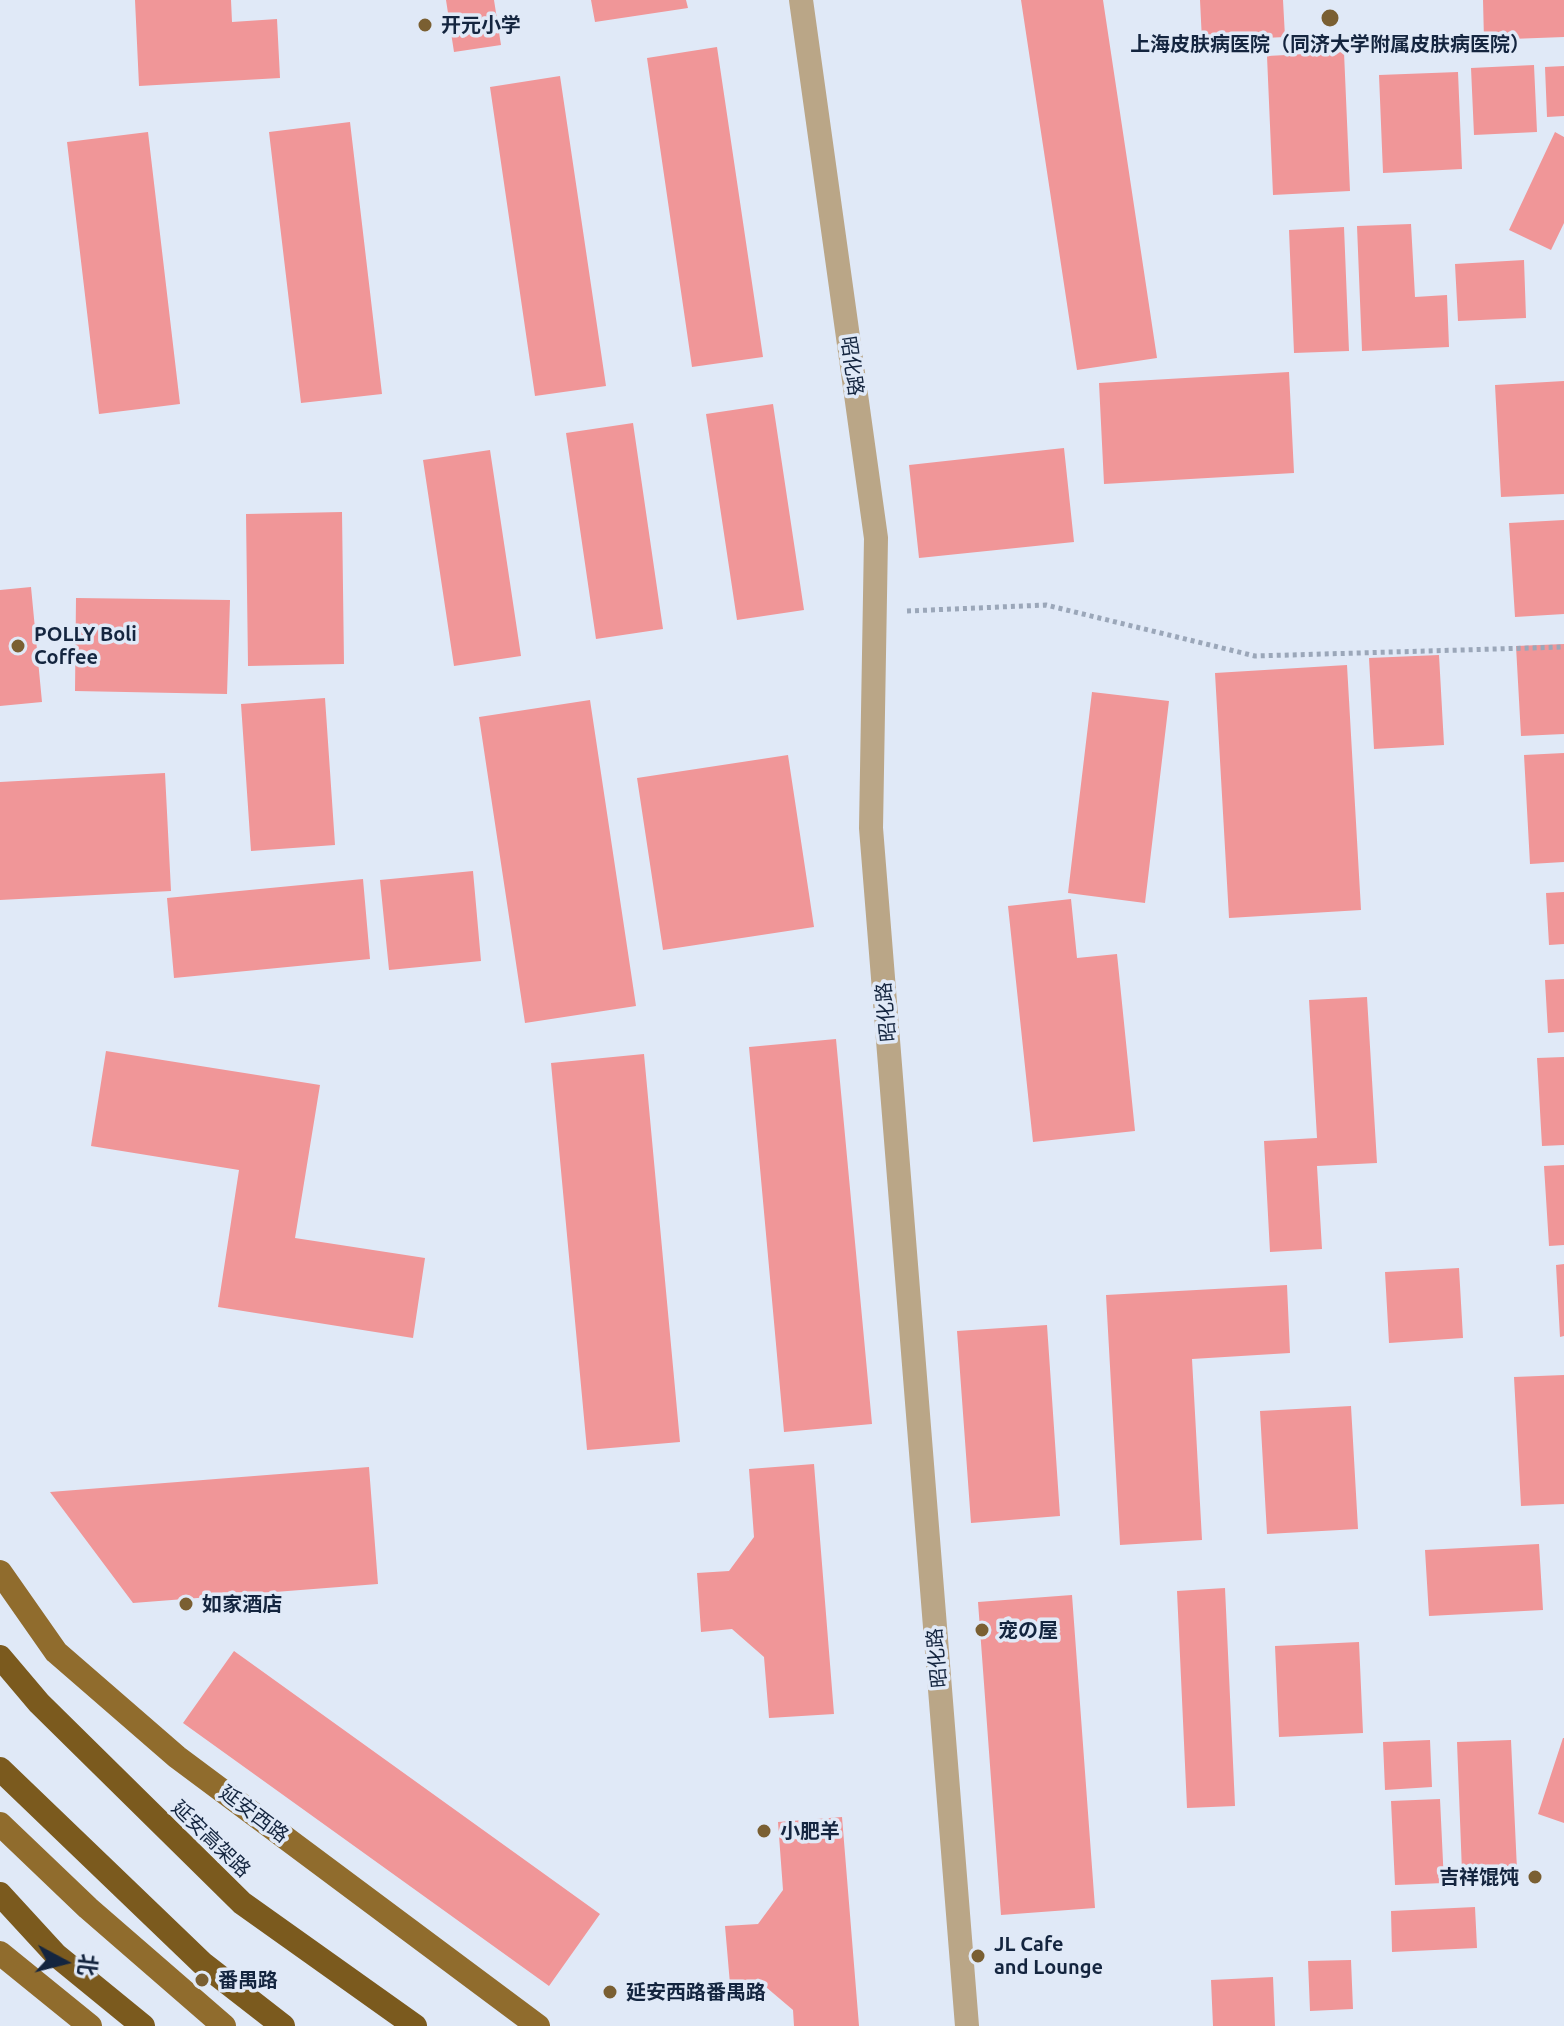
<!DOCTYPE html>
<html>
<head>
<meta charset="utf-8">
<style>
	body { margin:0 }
	#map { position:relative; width:1564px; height:2026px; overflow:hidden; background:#e0e9f7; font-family:Ubuntu,"Noto Sans SC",sans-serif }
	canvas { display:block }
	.north { position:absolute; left:24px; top:1922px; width:80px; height:80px; -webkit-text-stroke:6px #e0e9f7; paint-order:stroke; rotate:97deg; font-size:22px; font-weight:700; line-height:32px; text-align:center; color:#14253f }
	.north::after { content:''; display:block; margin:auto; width:28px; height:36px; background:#14253f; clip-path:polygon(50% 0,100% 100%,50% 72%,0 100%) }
</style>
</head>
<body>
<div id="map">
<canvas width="1564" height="2026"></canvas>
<div class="north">北</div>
</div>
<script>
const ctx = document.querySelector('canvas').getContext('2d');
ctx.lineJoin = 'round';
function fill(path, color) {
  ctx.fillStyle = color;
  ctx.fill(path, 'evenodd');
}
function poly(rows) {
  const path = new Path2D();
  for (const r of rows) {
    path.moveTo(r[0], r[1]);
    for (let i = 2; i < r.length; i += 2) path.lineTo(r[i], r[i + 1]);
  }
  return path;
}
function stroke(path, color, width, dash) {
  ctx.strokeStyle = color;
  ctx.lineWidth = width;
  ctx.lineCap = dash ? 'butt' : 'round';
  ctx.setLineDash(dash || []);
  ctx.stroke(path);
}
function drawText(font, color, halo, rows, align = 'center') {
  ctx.font = font + ' Ubuntu,"Noto Sans SC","Noto Sans JP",sans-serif';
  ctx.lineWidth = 7;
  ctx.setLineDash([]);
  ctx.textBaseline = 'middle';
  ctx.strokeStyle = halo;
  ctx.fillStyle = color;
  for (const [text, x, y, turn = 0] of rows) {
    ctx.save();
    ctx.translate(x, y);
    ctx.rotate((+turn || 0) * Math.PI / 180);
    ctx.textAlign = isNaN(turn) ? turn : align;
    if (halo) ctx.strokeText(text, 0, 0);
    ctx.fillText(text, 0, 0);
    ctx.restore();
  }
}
const building = poly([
	[135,0,231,0,232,22,277,19,280,78,139,86],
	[446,0,494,0,501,45,454,52],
	[591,0,686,0,688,8,595,22],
	[1021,0,1103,0,1157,358,1077,370],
	[1200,0,1283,0,1285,37,1202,41],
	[1483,0,1564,0,1564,37,1484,40],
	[717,47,763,357,692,367,647,58],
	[1344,52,1350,191,1273,195,1267,56],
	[1534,65,1537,132,1474,135,1471,68],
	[1564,66,1564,116,1547,117,1545,67],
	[1458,72,1462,169,1383,173,1379,75],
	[560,76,606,386,535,396,490,87],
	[350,122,382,394,301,403,269,132],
	[148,132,180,404,99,414,67,142],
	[1555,132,1564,137,1564,223,1551,250,1509,230],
	[1411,224,1415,297,1447,295,1449,347,1362,351,1357,226],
	[1344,227,1349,351,1294,353,1289,230],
	[1524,260,1526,318,1458,321,1455,264],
	[1289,372,1294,473,1104,484,1099,383],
	[1564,381,1564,494,1501,497,1495,385],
	[773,404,804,610,737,620,706,414],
	[633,423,663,629,596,639,566,433],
	[1064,448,1074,542,919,558,909,465],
	[490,450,521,656,454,666,423,460],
	[342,512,344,664,248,666,246,514],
	[1564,520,1564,614,1515,617,1509,523],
	[31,587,42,702,0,706,0,590],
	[76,598,230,600,227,694,75,691],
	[1564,644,1564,734,1521,736,1516,646],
	[1439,655,1444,745,1374,749,1369,658],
	[1347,665,1361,910,1229,918,1215,673],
	[1092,692,1169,701,1145,903,1068,893],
	[325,698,335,845,251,851,241,704],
	[590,700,636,1006,525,1023,479,717],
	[1564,753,1564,862,1530,864,1524,755],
	[788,755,814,927,663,950,637,778],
	[165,773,171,891,0,900,0,782],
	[473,871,481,961,389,970,380,880],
	[363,879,370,959,174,978,167,898],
	[1564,892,1564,944,1549,945,1546,893],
	[1071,899,1077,958,1117,954,1135,1131,1033,1142,1008,906],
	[1564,979,1564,1032,1548,1033,1545,980],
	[1367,997,1377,1163,1317,1166,1322,1249,1270,1252,1264,1141,1317,1138,1309,1000],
	[836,1039,872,1424,784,1432,749,1047],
	[106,1051,320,1085,295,1238,425,1258,413,1338,218,1307,239,1170,91,1146],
	[644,1054,680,1442,587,1450,551,1063],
	[1564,1057,1564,1145,1542,1146,1537,1058],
	[1564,1165,1564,1245,1549,1246,1544,1166],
	[1564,1264,1564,1336,1560,1337,1556,1265],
	[1459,1268,1463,1338,1389,1343,1385,1272],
	[1287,1285,1290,1353,1192,1359,1202,1540,1120,1545,1106,1295],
	[1047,1325,1060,1516,971,1523,957,1331],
	[1564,1375,1564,1504,1521,1506,1514,1377],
	[1351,1406,1358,1529,1267,1534,1260,1411],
	[814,1464,834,1714,769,1718,764,1657,732,1629,701,1632,697,1573,729,1571,754,1537,749,1469],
	[369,1467,378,1584,133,1603,50,1492],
	[1539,1544,1543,1610,1429,1616,1425,1550],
	[1225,1588,1235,1806,1187,1808,1177,1591],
	[1072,1595,1095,1908,1001,1915,978,1602],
	[1359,1642,1363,1733,1279,1737,1275,1646],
	[234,1651,600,1914,549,1986,183,1723],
	[1563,1738,1564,1738,1564,1823,1538,1814],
	[1430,1740,1432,1787,1385,1790,1383,1742],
	[1511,1740,1517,1870,1462,1872,1457,1742],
	[1440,1799,1444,1883,1395,1885,1391,1801],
	[842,1817,859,2026,794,2026,793,2010,760,1982,730,1984,725,1926,758,1924,783,1890,778,1822],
	[1475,1907,1477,1948,1392,1952,1391,1911],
	[1351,1960,1353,2009,1310,2011,1308,1961],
	[1273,1977,1275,2026,1213,2026,1211,1980]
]);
const path = poly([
	[907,611,1046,605,1255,656,1564,647]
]);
const minor = poly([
	[801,0,876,538,871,828,967,2026]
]);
const major = poly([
	[0,1572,56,1652,177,1757,538,2026],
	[0,1824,88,1908,224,2026],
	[0,1953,90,2026]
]);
const highway = poly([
	[0,1657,39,1703,242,1903,415,2026],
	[0,1769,202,1963,283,2026],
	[0,1894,56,1955,143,2026]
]);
const markers = [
	[1330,18,10,"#7a5f32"],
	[425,25,8,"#7a5f32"],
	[18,646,8,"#7a5f32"],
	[186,1604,8,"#7a5f32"],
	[982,1630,8,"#7a5f32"],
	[764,1831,8,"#7a5f32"],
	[1535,1877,8,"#7a5f32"],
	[978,1956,8,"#7a5f32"],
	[202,1980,8,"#7a5f32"],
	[610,1992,8,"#7a5f32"]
];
const poiNames = [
	["开元小学",441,25],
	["上海皮肤病医院（同济大学附属皮肤病医院）",1330,44,"center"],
	["POLLY Boli",34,634],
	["Coffee",34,657],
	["如家酒店",202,1604],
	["宠の屋",998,1630],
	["小肥羊",780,1831],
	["吉祥馄饨",1519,1877,"right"],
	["JL Cafe",994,1944],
	["and Lounge",994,1967],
	["番禺路",218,1980],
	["延安西路番禺路",626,1992]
];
const streetNames = [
	["昭化路",852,366,82],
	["昭化路",886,1012,-95],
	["昭化路",937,1658,-95],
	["延安西路",254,1814,37],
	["延安高架路",211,1839,44]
];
fill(building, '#f09698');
stroke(path, '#9ba7b9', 5, [4, 4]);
stroke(minor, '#baa687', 24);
stroke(major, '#906c2d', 24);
stroke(highway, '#7b5a1e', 24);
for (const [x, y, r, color] of markers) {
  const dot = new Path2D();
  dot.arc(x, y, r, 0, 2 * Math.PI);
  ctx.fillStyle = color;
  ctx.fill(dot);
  stroke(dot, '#e0e9f7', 3);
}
drawText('bold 20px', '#14253f', '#e0e9f7', poiNames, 'left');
drawText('20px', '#14253f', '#e0e9f7', streetNames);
</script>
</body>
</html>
